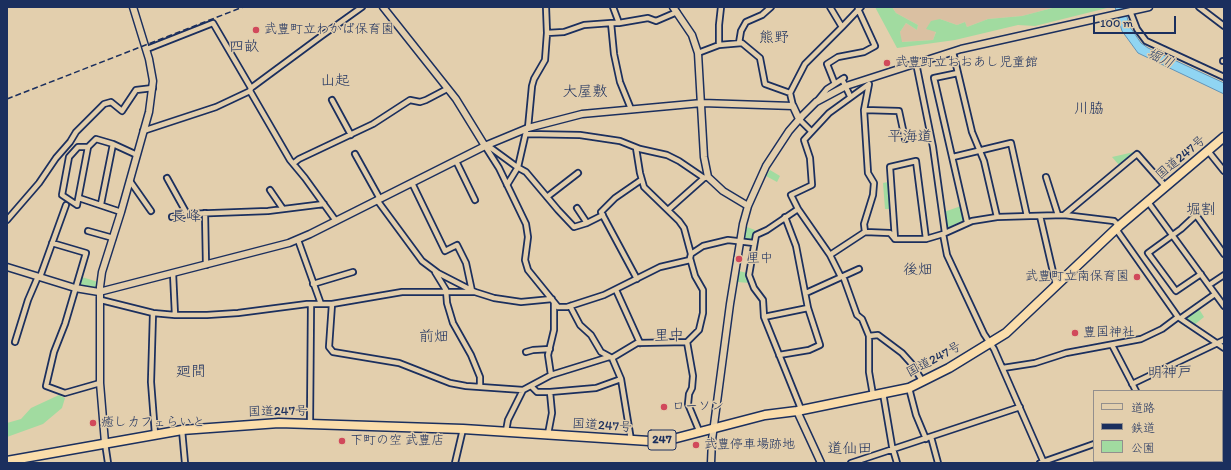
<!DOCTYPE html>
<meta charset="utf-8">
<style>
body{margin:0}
#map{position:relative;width:1231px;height:470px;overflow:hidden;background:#e3cfad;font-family:Itim,"Klee One",sans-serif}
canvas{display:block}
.frame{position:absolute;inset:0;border:8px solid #1b2f5e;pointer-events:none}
.legend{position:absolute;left:1093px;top:390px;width:130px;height:72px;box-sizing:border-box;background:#e3cfad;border:1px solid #938f8d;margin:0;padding:5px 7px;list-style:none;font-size:12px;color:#1b2f5e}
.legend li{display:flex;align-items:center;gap:8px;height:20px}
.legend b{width:20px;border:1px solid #938f8d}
.scale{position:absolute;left:1093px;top:16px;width:83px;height:18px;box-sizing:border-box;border:2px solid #1b2f5e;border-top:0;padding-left:5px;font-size:12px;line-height:14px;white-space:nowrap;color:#1b2f5e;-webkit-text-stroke:3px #e3cfad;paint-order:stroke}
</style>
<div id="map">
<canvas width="1231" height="470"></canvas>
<div class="frame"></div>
<ul class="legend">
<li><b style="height:5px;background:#e3cfad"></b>道路</li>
<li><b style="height:5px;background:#1b2f5e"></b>鉄道</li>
<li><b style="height:11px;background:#a1dba0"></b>公園</li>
</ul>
<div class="scale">100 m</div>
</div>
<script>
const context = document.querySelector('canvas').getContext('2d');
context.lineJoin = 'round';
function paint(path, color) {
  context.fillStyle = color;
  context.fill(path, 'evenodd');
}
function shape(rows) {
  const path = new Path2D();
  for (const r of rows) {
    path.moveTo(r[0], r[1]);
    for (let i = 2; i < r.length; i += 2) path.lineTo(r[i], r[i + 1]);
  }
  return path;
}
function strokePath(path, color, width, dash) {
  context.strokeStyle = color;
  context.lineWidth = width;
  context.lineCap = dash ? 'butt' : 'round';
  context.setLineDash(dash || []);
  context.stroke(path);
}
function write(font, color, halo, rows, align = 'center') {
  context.font = font + ' Itim,"Klee One",sans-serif';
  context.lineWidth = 3;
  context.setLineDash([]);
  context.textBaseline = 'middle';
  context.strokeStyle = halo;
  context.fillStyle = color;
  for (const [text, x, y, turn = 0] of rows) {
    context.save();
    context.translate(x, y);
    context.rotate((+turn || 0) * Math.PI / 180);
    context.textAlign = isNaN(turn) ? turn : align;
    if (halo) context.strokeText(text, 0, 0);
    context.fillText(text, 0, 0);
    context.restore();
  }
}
const built = shape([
 [892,7,1056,7,1022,16,988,19,967,27,965,22,957,25,940,19,933,40,901,42,900,32,906,23,917,30,918,25,896,13]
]);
const green = shape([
 [875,7,892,7,896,13,918,25,917,30,906,23,900,32,902,42,933,40,936,32,926,29,931,21,940,19,957,25,965,22,967,27,988,19,1022,16,1056,7,1111,7,1035,26,1018,25,955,40,897,48],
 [1134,152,1119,165,1112,157],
 [770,170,780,176,777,182,766,176],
 [888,182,890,209,885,209,883,183],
 [961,206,964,218,962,221,947,228,944,212],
 [747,227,755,230,753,238,750,240,745,239,744,237],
 [739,271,747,273,750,283,737,282],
 [82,277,98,282,97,287,80,287,79,285],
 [1199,309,1204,317,1194,325,1187,321,1186,318],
 [59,395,65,398,62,408,43,424,7,437,7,423,21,419,31,408]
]);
const water = shape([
 [1115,7,1124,7,1130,27,1141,43,1148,48,1224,83,1224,94,1138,53,1122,31,1115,7],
 [1224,420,1224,463,1131,463,1135,461,1222,461,1222,421,1224,420]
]);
const street = shape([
 [613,7,619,23,611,23,614,54,620,82,631,109],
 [1199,7,1224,26],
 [1130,11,1137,29,1146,41,1224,77],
 [619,23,648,18,656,21,677,12],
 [842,27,861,7],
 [547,33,564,32,584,25,611,23],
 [739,43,741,31,746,22,762,15,771,7],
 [719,45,719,25,721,7],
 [147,49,213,23,251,88],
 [953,52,972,132,984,161,997,217],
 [698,53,719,45,742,43,760,58,765,84,790,93],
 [1223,61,1224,61],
 [916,63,933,147,945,233],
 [958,73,934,78,967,222],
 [842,79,850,96],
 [835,84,827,64,838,57,864,52,875,46,858,9],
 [250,91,290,160,305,178,336,221],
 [332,100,351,135],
 [818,100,827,89,844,78],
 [793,106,790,93,805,64,842,27,830,7],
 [864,110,899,111,905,139],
 [799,119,811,131],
 [528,128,532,86,534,79,545,60,547,33,546,7],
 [143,131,216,107,250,91,251,88,320,37,362,7],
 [527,134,580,135,620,141,640,149,667,155,679,161,704,178,708,177],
 [487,145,517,167,526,172,558,210,574,227,587,223,603,215],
 [485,146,499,168,526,224,528,237,525,260,528,270,558,307,567,307,604,295,660,267,690,260],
 [88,147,77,205,62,195,69,157,78,147,88,147,96,139,113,144,137,155],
 [636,148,640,173,644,187,679,221,684,228,691,254],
 [1208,151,1224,171],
 [355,154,380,199],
 [953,157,1011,143,1027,216],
 [456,161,475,200],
 [294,163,299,159,373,124,410,100,420,102,426,100,447,89],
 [1046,177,1058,215],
 [167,178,187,214],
 [130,181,151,211],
 [412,183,445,251,457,245,466,263,472,291],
 [507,185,518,167,526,132],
 [270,190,283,209],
 [547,197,578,173],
 [79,198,121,212],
 [377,200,422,261,438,273,475,292,494,298,521,302,552,299],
 [1148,202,1224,306],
 [101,204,113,144],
 [577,208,587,223],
 [798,209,767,230,756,235,749,275,754,288,763,300,764,317,801,409],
 [668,210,704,178],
 [205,213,206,265],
 [1064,215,1137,154,1166,187],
 [1040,216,1056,285],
 [172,217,187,214,268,211,324,204],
 [7,220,39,183,56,158,70,142,76,132,104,104,111,102,122,111,136,90,153,88],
 [1116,229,1178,317,1224,348],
 [88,231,113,238],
 [943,234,947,255,984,334,994,349,1044,463],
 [895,239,890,167,916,161,926,239],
 [298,240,321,304],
 [52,243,86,253,65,324,54,352,46,386,65,393,100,383],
 [830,255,865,232,890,233,895,239,926,239,943,234,972,221,997,217,1064,215,1114,221,1119,226],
 [435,272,446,290,447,303,453,323,471,355,480,377,480,387],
 [173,273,175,315],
 [1201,274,1176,291,1148,253,1181,229,1196,215,1224,254],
 [843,276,857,315,862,319,869,336,869,372,873,395],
 [841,277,830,255,798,209,791,195,812,185,810,158,804,140,829,113,869,84,864,110,868,173,874,183,873,195,864,224,865,232],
 [637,279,601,212,615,198,641,180],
 [313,284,353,272],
 [1209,285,1224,275],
 [616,290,640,343],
 [806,293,859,269],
 [101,300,153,313,175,315,207,315,238,313,307,304,332,304,402,292,475,292],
 [332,304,329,347,333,352,399,363,450,383,466,386,523,390,551,375,609,357],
 [570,306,580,325,591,335,601,352,612,358,637,343,687,342,699,330,703,313,703,290,695,276,690,258,691,254,703,246,728,240,754,243],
 [153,313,151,382,155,434],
 [764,317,808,308],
 [1181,318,1215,294],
 [869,336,878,335,902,353,911,363,923,382],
 [15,342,28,300,37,279,40,277,66,205],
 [687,342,693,376,692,388,689,394,688,404,700,433],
 [1112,345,1136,391],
 [526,352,533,350,550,349],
 [779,355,809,350,820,345,808,308,796,246,785,217],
 [612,358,621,379,631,440],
 [1003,368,1035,363,1066,353,1141,339,1162,329,1178,317],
 [551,375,548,355,554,330,554,303],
 [1132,384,1224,340],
 [531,386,537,392,550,392,596,388,621,379],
 [909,388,916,415,926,439],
 [883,393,892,446,897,463],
 [310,424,311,304],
 [182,430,185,463],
 [506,431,508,420,523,390],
 [548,434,552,413,550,392],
 [931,437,938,463],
 [105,443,108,463],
 [455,463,463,429],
 [851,463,1020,407],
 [1040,463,1094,444]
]);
const secondary = shape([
 [383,7,456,99,485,146],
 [673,7,692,35,698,53,704,157,708,177,723,191,748,206],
 [7,267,75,288,99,292,289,243,310,234,487,145,528,128,582,114,702,103,793,106,799,119],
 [797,411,821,463],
 [1222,411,1224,410],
 [105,443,100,383,100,287,102,272,121,212,149,112,153,81,149,59,133,7],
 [711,463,712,440,730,304,743,224,748,206,766,166,789,131,802,116,816,102,846,86,961,49,1149,7],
 [1111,463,1116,461]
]);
const highway = shape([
 [7,461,182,430,279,423,463,429,649,441,669,440,765,415,797,411,909,388,949,368,1006,333,1119,226,1224,137]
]);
const rail = shape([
 [7,99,243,7]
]);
const markers = [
 [256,30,4,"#d1495b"],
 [887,63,4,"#d1495b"],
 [739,259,4,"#d1495b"],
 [1137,277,4,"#d1495b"],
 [1075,333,4,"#d1495b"],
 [664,407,4,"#d1495b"],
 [93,423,4,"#d1495b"],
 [342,441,4,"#d1495b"],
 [696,445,4,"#d1495b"]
];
const shields = [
 [662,440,28]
];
const shieldNames = [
 ["247",662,440]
];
const poiNames = [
 ["武豊町立わかば保育園",264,30],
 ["武豊町立おおあし児童館",895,63],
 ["里中",747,259],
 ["武豊町立南保育園",1129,277,"right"],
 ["豊国神社",1083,333],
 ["ローソン",672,407],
 ["癒しカフェらいと",101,423],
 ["下町の空 武豊店",350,441],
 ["武豊停車場跡地",704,445]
];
const streetNames = [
 ["国道247号",1181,158,-40],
 ["国道247号",934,360,-28],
 ["国道247号",278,412,-1],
 ["国道247号",602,426,4]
];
const waterNames = [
 ["堀川",1160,59,26]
];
const quarterNames = [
 ["熊野",774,38],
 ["四畝",244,47],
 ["山起",335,81],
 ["大屋敷",585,92],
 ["川脇",1089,109],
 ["平海道",910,137],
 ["堀割",1201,210],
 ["長峰",186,217],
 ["後畑",918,270],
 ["里中",669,336],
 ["前畑",434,337],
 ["廻間",191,372],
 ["明神戸",1170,373],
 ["道仙田",850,449]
];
paint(built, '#dac0a2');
paint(green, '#a1dba0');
paint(water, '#90d5f2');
strokePath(water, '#6193b7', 1);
strokePath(street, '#1b2f5e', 8);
strokePath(secondary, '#1b2f5e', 9);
strokePath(highway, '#1b2f5e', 11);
strokePath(street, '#e3cfad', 4.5);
strokePath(secondary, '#e3cfad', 6);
strokePath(highway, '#faddab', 8);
strokePath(rail, '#1b2f5e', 1.5, [6, 3]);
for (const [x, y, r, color] of markers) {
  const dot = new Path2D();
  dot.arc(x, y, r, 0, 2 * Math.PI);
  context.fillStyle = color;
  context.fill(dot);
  strokePath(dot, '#e3cfad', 1.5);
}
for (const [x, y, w] of shields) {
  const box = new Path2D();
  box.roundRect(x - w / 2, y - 10, w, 20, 3);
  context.fillStyle = '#e3cfad';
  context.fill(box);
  strokePath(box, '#1b2f5e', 1);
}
write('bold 12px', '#1b2f5e', null, shieldNames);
write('13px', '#1b2f5e', '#e3cfad', poiNames, 'left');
write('13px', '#1b2f5e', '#e3cfad', streetNames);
write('italic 14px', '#27406d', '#e3cfad', waterNames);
write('15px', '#1b2f5e', '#e3cfad', quarterNames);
</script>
